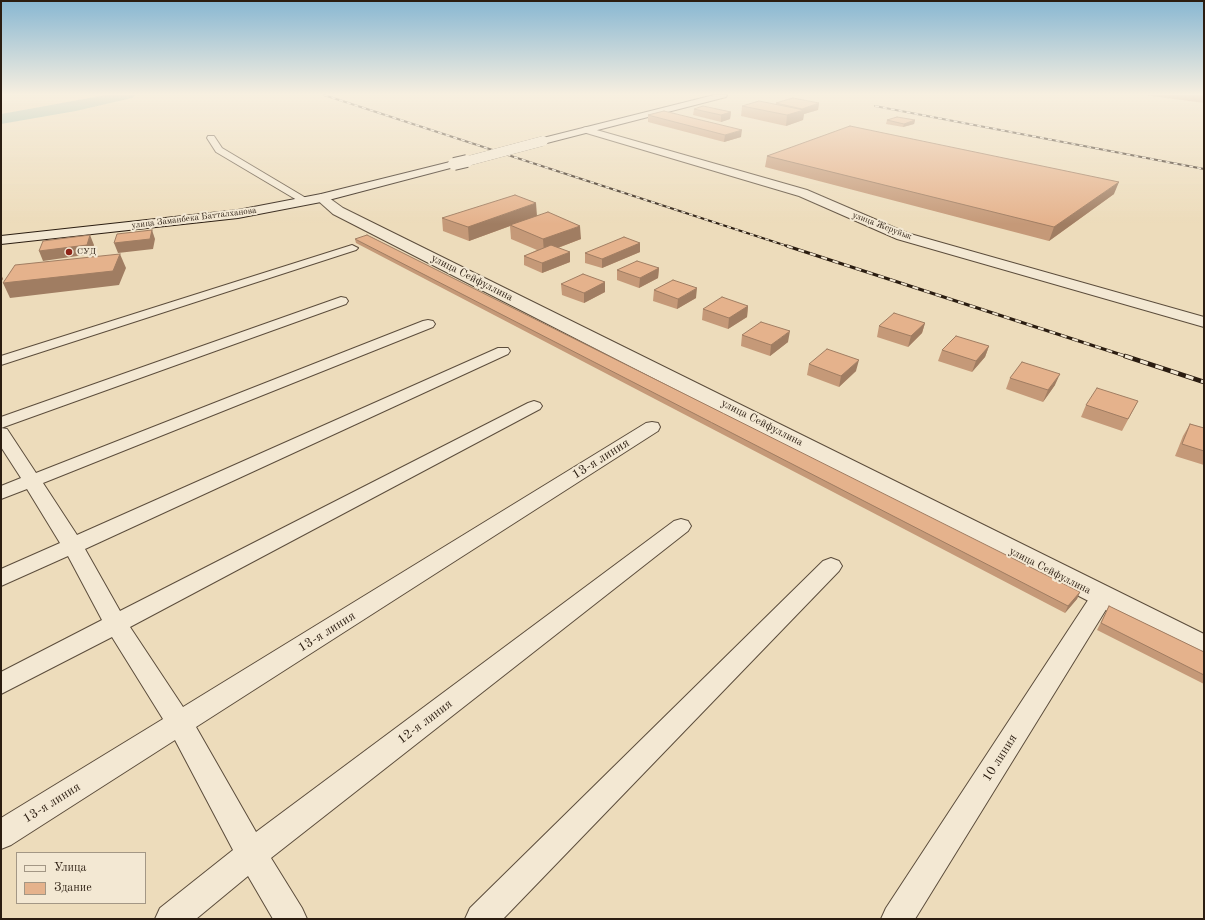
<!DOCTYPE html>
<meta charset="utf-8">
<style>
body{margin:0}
#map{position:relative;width:1205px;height:920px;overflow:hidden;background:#eddcbb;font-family:"Old Standard TT",serif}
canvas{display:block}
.frame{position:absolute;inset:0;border:2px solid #2b1d11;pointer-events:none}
.legend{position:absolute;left:16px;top:852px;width:130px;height:52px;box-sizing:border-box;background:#f3e8d3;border:1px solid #a39785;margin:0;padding:5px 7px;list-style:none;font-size:12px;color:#2b1d11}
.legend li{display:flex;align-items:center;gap:8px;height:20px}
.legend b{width:20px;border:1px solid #a39785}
</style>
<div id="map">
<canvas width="1205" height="920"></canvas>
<div class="frame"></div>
<ul class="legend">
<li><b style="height:5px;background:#f3e8d3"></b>Улица</li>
<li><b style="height:11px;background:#e5b28c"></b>Здание</li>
</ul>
</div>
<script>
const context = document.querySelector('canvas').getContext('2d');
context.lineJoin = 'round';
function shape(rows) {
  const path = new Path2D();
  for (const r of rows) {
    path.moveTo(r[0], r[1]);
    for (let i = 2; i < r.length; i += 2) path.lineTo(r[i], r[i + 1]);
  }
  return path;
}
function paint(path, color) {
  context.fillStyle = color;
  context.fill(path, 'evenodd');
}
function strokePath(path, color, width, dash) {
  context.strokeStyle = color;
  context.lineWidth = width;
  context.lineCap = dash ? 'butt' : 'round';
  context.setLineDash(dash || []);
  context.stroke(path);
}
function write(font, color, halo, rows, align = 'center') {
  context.font = font + ' "Old Standard TT",serif';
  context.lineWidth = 4;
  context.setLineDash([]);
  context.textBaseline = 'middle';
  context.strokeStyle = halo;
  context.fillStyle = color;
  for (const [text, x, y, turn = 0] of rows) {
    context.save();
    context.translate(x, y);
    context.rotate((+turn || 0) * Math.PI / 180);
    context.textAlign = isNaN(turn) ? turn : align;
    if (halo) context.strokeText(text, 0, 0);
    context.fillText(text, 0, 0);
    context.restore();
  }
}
const river = shape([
 [106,95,135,95,132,98,76,111,1,124,1,114,106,95]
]);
const minor = shape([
 [208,136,214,136,222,148,311,201,310,203,302,203,216,152,207,138,208,136],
 [352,245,358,248,356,250,1,365,1,356,352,245],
 [341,297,346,298,348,301,346,304,1,428,7,429,36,473,423,321,428,320,433,321,435,324,433,327,43,483,77,535,498,348,508,348,510,351,508,354,85,549,120,611,528,403,534,401,540,403,542,406,540,409,130,627,183,707,646,423,652,422,658,423,660,427,658,431,196,727,256,832,674,521,681,519,688,521,691,526,688,531,271,858,302,908,307,919,273,919,248,876,196,919,155,919,160,908,233,850,175,740,11,845,1,849,1,818,163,719,112,637,1,694,1,672,102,620,68,556,1,586,1,569,60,543,27,489,1,499,1,486,21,478,1,447,1,417,341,297],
 [831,558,839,561,842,566,839,571,503,919,465,919,470,908,823,561,831,558],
 [1102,589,1110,591,1113,597,1110,603,915,919,881,919,886,908,1094,591,1102,589]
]);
const tertiary = shape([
 [586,127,807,190,907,233,1204,317,1204,327,897,239,799,196,583,132,581,130,583,128,586,127],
 [321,194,325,195,343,208,1204,634,1204,658,1194,655,333,214,315,198,321,194]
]);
const secondary = shape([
 [714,95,727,95,726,97,543,144,538,141,539,139,714,95],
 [454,161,458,162,460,164,458,166,321,202,238,218,1,244,1,236,238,210,321,194,454,161]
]);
const railFar2 = shape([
 [324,95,790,247],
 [875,106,1204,169]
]);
const railFar1 = shape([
 [787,246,1128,357]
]);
const rail = shape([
 [1125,356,1204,382]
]);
const secondaryBridgeFar1 = shape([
 [464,162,543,141]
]);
const secondaryBridge = shape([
 [454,164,467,161]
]);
const wall = shape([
 [1145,95,1204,95,1204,103],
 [776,103,819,103,818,110,804,114,803,120,786,126,741,116,742,106,776,104],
 [694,109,731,112,730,119,721,122,693,115],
 [648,115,741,137,724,142,648,122],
 [887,120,915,120,914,124,903,127,886,124],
 [767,156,1114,194,1049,241,765,167],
 [536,216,581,239,558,248,570,262,542,273,524,265,524,256,537,250,511,239,510,226,469,241,443,231,442,218],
 [355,239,1080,592,1077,599,1065,613,356,243],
 [640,243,640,252,602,268,585,263,585,253],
 [659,268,658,278,639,288,617,280,617,270],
 [605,282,605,292,584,303,562,295,561,284],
 [654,290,696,298,677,309,653,301],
 [748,306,747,317,728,329,702,320,703,309],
 [925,323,922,333,908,347,877,337,879,326],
 [742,335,788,342,770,356,741,346],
 [989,346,985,357,972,372,938,361,942,350],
 [809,364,856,371,839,387,807,375],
 [1010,378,1055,385,1043,402,1006,389],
 [1138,401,1122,431,1081,417,1086,405],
 [1190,424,1204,428,1204,465,1175,456,1183,436],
 [1109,606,1204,652,1204,684,1097,630]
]);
const shadedWall = shape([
 [819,103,818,110,804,114,803,120,786,126,787,115,802,111,802,109],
 [731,112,730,119,721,122,721,115],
 [915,120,914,124,903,127,904,124],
 [742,130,741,137,724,142,725,135],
 [1119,182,1114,194,1049,241,1054,227],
 [536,203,537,216,510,225,510,226,469,241,468,227],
 [580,226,581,239,544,253,543,239],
 [152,230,155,239,153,249,118,253,114,243],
 [90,235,94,245,91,254,43,261,39,251],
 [640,243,640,252,602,268,602,259],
 [570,252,570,262,542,273,542,263],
 [120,254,126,268,119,285,10,298,3,283],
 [659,268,658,278,639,288,640,278],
 [1,274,3,279,1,282],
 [605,282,605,292,584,303,584,293],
 [697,288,696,298,677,309,678,299],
 [748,306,747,317,728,329,729,318],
 [925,323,922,333,908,347,911,336],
 [790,331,788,342,770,356,771,345],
 [989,346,985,357,972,372,976,361],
 [859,360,856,371,839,387,841,376],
 [1060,374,1055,385,1043,402,1048,390],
 [1080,592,1077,599,1065,613,1068,606]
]);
const building = shape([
 [793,98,819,103,802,109,776,103,793,98],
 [759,101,804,110,787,115,742,106,759,101],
 [703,106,731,112,721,115,694,109,703,106],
 [664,111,742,130,725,135,648,115,664,111],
 [897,117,915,120,904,124,887,120,897,117],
 [850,126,1119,182,1054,227,767,156,850,126],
 [515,195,536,203,468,227,442,218,515,195],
 [548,212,580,226,543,239,510,225,548,212],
 [152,230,150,239,114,243,117,234,152,230],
 [90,235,87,245,39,251,43,241,90,235],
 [367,235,1080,592,1068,606,355,239,367,235],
 [624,237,640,243,602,259,585,253,624,237],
 [551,245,570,252,542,263,524,256,551,245],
 [120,254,113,271,3,283,15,265,120,254],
 [637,261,659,268,640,278,617,270,637,261],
 [583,274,605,282,584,293,561,284,583,274],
 [673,280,697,288,678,299,654,290,673,280],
 [722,297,748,306,729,318,703,309,722,297],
 [894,313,925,323,911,336,879,326,894,313],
 [761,322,790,331,771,345,742,335,761,322],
 [956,336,989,346,976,361,942,350,956,336],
 [827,349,859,360,841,376,809,364,827,349],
 [1022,362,1060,374,1048,390,1010,378,1022,362],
 [1097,388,1138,401,1128,419,1086,405,1097,388],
 [1190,424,1204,428,1204,451,1182,444,1190,424],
 [1109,606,1204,652,1204,675,1101,623,1109,606]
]);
const markers = [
 [69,252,4,"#8f2418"]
];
const farStreetnames = [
 ["улица Заманбека Батталханова",194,218,-7],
 ["улица Жеруйык",882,226,21]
];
const farPoinames = [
 ["СУД",77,252]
];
const streetNames = [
 ["улица Сейфуллина",472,278,27],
 ["улица Сейфуллина",762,423,27],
 ["улица Сейфуллина",1050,571,27]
];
const nearStreetnames = [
 ["13-я линия",601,459,-32],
 ["13-я линия",327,632,-32],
 ["12-я линия",425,722,-37],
 ["10 линия",1000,758,-58],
 ["13-я линия",52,803,-32]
];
paint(river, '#99bcb0');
strokePath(minor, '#5c4d3c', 2);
strokePath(tertiary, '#5c4d3c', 2);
strokePath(secondary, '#2b1d11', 2);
paint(minor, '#f3e8d3');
paint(tertiary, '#f3e8d3');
paint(secondary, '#f3e8d3');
strokePath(railFar2, '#2b1d11', 2);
strokePath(railFar1, '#2b1d11', 3);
strokePath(rail, '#2b1d11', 4.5);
strokePath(railFar2, '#f3e8d3', 1.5, [4]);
strokePath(railFar1, '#f3e8d3', 2, [6]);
strokePath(rail, '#f3e8d3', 3, [8]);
strokePath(secondaryBridgeFar1, '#2b1d11', 10, []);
strokePath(secondaryBridge, '#2b1d11', 14, []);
strokePath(secondaryBridgeFar1, '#f3e8d3', 10);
strokePath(secondaryBridge, '#f3e8d3', 12);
paint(wall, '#c59978');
paint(shadedWall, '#a07d62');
paint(building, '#e5b28c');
strokePath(building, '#a07d62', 1);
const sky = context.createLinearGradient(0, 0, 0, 224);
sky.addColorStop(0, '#88b7d2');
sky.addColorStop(0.42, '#f7efe0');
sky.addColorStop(1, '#f7efe000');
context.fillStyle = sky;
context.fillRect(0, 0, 1205, 224);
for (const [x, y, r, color] of markers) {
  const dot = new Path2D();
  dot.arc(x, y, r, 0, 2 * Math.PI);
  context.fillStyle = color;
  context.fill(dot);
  strokePath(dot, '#f3e8d3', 1.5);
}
write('9px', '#2b1d11', '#f3e8d3', farStreetnames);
write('9px', '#2b1d11', '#f3e8d3', farPoinames, 'left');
write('11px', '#2b1d11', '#f3e8d3', streetNames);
write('13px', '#2b1d11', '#f3e8d3', nearStreetnames);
</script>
